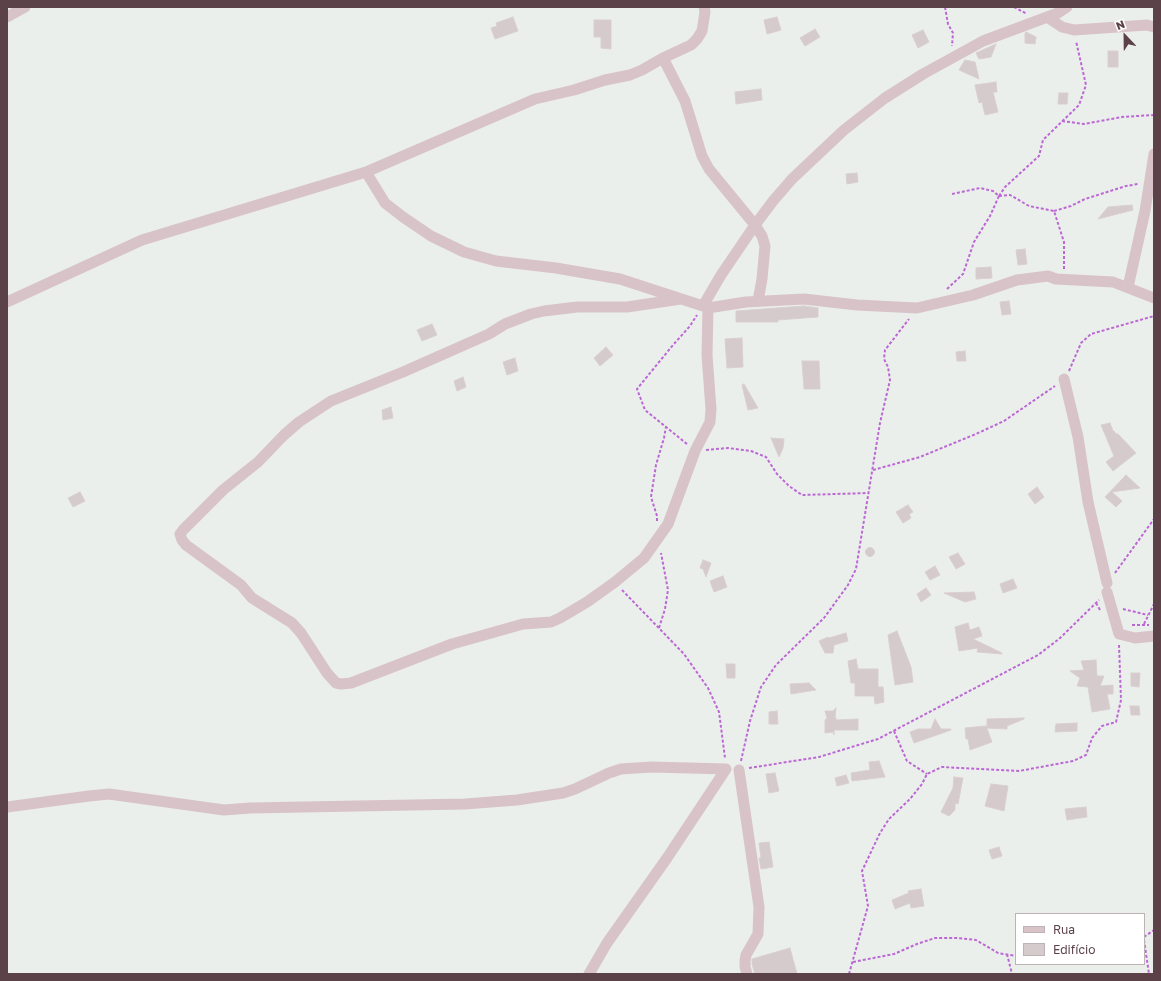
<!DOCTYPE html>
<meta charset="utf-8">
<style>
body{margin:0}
#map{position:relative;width:1161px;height:981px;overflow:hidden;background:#ebefec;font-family:"Golos Text",sans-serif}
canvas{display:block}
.frame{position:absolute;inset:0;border:8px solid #5b4249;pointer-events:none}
.legend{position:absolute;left:1015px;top:913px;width:130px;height:52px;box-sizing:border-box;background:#fff;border:1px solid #bdb3b6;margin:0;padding:5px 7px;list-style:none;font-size:12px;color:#5b4249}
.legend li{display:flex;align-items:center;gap:8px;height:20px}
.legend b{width:20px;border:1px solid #bdb3b6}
.north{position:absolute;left:1105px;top:16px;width:40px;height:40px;-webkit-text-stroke:3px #fff;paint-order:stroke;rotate:338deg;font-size:11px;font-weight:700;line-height:16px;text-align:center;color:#5b4249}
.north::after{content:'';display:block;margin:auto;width:14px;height:18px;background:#5b4249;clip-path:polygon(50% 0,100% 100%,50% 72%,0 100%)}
</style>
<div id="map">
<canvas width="1161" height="981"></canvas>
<div class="frame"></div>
<ul class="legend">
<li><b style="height:5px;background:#d8c3c9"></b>Rua</li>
<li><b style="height:11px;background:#d5cacc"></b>Edifício</li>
</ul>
<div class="north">N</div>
</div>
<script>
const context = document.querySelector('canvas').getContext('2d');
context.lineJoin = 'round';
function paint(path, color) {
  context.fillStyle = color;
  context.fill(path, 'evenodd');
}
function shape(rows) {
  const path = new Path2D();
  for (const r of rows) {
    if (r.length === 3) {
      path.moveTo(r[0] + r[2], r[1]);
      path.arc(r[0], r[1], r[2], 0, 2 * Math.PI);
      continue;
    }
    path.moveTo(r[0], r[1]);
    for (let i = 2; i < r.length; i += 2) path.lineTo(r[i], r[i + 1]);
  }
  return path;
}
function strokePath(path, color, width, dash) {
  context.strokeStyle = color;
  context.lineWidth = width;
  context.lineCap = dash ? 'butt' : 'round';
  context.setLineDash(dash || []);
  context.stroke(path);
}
const building = shape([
 [513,17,518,31,495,39,491,28,497,26,496,23,513,17],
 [777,17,781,30,767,34,764,20,777,17],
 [594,20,611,20,611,49,601,48,601,37,594,37,594,20],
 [815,29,820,37,805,46,800,38,815,29],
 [923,30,929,42,918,48,912,35,923,30],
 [1026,32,1036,37,1035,44,1025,43,1025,33,1026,32],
 [996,44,991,57,979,59,976,53,996,44],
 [1108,51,1118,51,1118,67,1108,67,1108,51],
 [965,60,975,62,979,79,959,70,965,60],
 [996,82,997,92,993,92,998,112,985,115,982,102,979,103,975,85,996,82],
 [761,89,762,100,736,104,735,92,761,89],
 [1059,93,1068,93,1067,104,1058,104,1059,93],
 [857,173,858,182,847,184,846,174,857,173],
 [1132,205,1133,210,1098,219,1108,207,1132,205],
 [1025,249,1027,264,1018,265,1016,250,1025,249],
 [991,267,992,278,976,279,976,268,991,267],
 [1009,301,1011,314,1002,315,1000,302,1009,301],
 [804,306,818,308,818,317,778,320,778,322,736,322,736,311,804,306],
 [432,324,437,335,422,341,417,330,432,324],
 [742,338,743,367,727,368,725,339,742,338],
 [606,347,613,355,600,366,594,358,606,347],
 [965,351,966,361,957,361,956,352,965,351],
 [515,358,518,371,507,375,503,362,515,358],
 [802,361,819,361,820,389,804,389,802,361],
 [463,377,466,387,457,391,454,381,463,377],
 [744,384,758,408,748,410,742,385,744,384],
 [391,407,393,418,383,420,382,410,391,407],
 [1110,423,1113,431,1114,431,1116,434,1118,434,1136,453,1113,471,1106,462,1114,456,1101,425,1110,423],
 [771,438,784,439,783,448,779,457,771,438],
 [1126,475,1140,488,1112,492,1122,501,1116,507,1105,497,1126,475],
 [1037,487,1044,497,1035,504,1028,494,1037,487],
 [80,492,85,501,73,507,68,498,80,492],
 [908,505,913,512,909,514,911,518,903,523,896,512,908,505],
 [870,552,4.5],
 [958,553,965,564,956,569,949,557,958,553],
 [703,560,711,563,706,577,703,569,700,568,703,560],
 [935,566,940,575,930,580,925,572,935,566],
 [723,576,727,587,714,592,710,581,723,576],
 [1013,579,1017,588,1003,593,1000,584,1013,579],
 [926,588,931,595,921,602,917,594,926,588],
 [974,592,976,599,965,602,944,593,974,592],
 [968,623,970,630,979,627,982,636,973,639,1002,653,1002,654,977,652,978,648,959,651,955,627,968,623],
 [897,631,911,667,913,682,895,685,888,635,897,631],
 [846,633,848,641,834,645,833,653,825,653,819,641,828,637,829,638,846,633],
 [856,659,858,669,878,669,878,687,883,687,884,702,875,704,874,696,855,696,855,683,851,683,848,661,856,659],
 [1096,660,1097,676,1104,676,1100,686,1113,685,1113,694,1107,694,1110,709,1092,712,1088,687,1077,686,1080,678,1070,671,1084,670,1081,661,1096,660],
 [726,664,735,664,735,678,727,678,726,664],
 [1131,673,1140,673,1139,687,1131,686,1131,673],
 [809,683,816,690,791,694,790,684,809,683],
 [1130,706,1139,706,1140,715,1131,715,1130,706],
 [836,708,835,718,836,718,836,720,858,719,858,730,834,730,834,735,833,732,825,733,825,720,827,718,825,711,833,711,836,708],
 [777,711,778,724,769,724,769,712,777,711],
 [1024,718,1024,719,1007,726,1007,729,987,728,987,719,1024,718],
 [935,719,941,729,951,729,951,730,914,743,910,732,918,729,931,729,935,719],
 [1077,723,1077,731,1055,732,1056,724,1077,723],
 [986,726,992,742,970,750,968,739,966,739,965,728,986,726],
 [879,761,885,777,852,781,851,773,870,770,869,762,879,761],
 [775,773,779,791,769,793,766,774,775,773],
 [846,775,849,783,837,786,835,778,846,775],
 [954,777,963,778,958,804,955,803,955,810,949,816,941,812,953,788,954,777],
 [991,784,1008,786,1004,811,985,806,991,784],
 [1086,807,1087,817,1067,820,1065,809,1086,807],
 [769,842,773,867,761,869,759,858,761,858,759,843,769,842],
 [999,847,1002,856,992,859,989,850,999,847],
 [921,889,924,906,911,908,910,903,895,909,892,900,909,893,908,891,921,889],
 [790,948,797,974,755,974,752,964,752,959,790,948]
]);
const path = shape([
 [945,7,948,24,953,33,952,46],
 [1014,7,1027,14],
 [1062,121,1084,124,1122,117,1154,115],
 [999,196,1005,187,1039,156,1043,140,1079,105,1086,85,1076,41],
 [999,196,1010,195,1029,206,1054,211,1064,242,1064,270],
 [1054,211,1071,206,1085,199,1126,186,1138,184],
 [947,289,963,274,974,242,990,216,999,196,993,191,980,188,952,194],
 [1069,371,1081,343,1091,334,1154,316],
 [687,444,645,410,637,389,673,345,690,326,697,315],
 [706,450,728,448,751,451,766,457,777,474,789,486,802,495,869,493],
 [873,470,920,457,976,434,1004,421,1055,386],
 [657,521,657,516,651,497,656,465,664,438,666,427],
 [1115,573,1154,519],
 [622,590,684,654,708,688,719,712,725,758],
 [1096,603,1100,610],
 [1123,609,1148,615],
 [1144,624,1154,604],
 [1132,625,1149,625],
 [659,628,665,609,668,590,661,553],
 [894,731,907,761,927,774],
 [741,761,750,721,761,687,776,665,824,618,848,585,856,569,880,423,890,380,888,367,884,359,885,350,909,319],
 [749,768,819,757,878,739,1038,655,1059,639,1099,600],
 [1144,937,1154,930],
 [1144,940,1149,974],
 [1007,954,1012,974],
 [853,962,894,954,917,944,935,938,957,938,976,940,998,953,1016,956],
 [849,974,868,906,862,871,880,833,889,819,910,799,922,784,927,774,942,767,1019,771,1073,761,1086,755,1092,738,1102,726,1116,722,1121,700,1119,645]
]);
const minor = shape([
 [7,17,25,7],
 [1047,17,1062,27,1074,30,1147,25,1154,27],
 [663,58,685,101,702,156,709,169,755,225,773,201,792,179,844,130,885,98,923,74,983,41,1058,13,1067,7],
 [366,172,385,203,403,217,431,236,464,252,496,261,556,268,620,279,703,306],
 [1128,287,1145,211,1154,154],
 [681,299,627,307,577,307,544,311,531,314,505,324,489,334,403,372,331,401,299,422,284,435,258,462,223,490,183,530,180,534,182,540,186,545,241,585,252,598,292,623,301,633,327,673,336,683,341,684,351,683,452,644,477,637,523,624,551,622,560,618,587,602,615,582,644,558,668,524,695,451,710,422,711,409,707,355,708,308,703,306,721,275,755,225,762,236,765,246,762,279,758,301],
 [7,302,142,240,366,172,535,99,574,90,605,80,630,75,642,70,663,58,691,45,697,39,702,31,705,12,704,7],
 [708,308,746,302,804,299,857,305,917,308,973,295,1017,280,1048,276,1056,279,1113,282,1154,298],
 [1064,379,1078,437,1088,502,1107,583],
 [1107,592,1119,634,1135,638,1154,636],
 [739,770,759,907,758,934,746,955,745,961,745,967,747,974],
 [7,807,89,796,109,794,224,810,250,808,465,804,517,800,563,793,575,789,609,773,621,769,651,767,726,769],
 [589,974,607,943,667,858,726,769]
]);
paint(building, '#d5cacc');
strokePath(building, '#d9cfcf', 1);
strokePath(path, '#bc68d4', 2, [3, 2]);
strokePath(minor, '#d8c3c9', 11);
</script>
